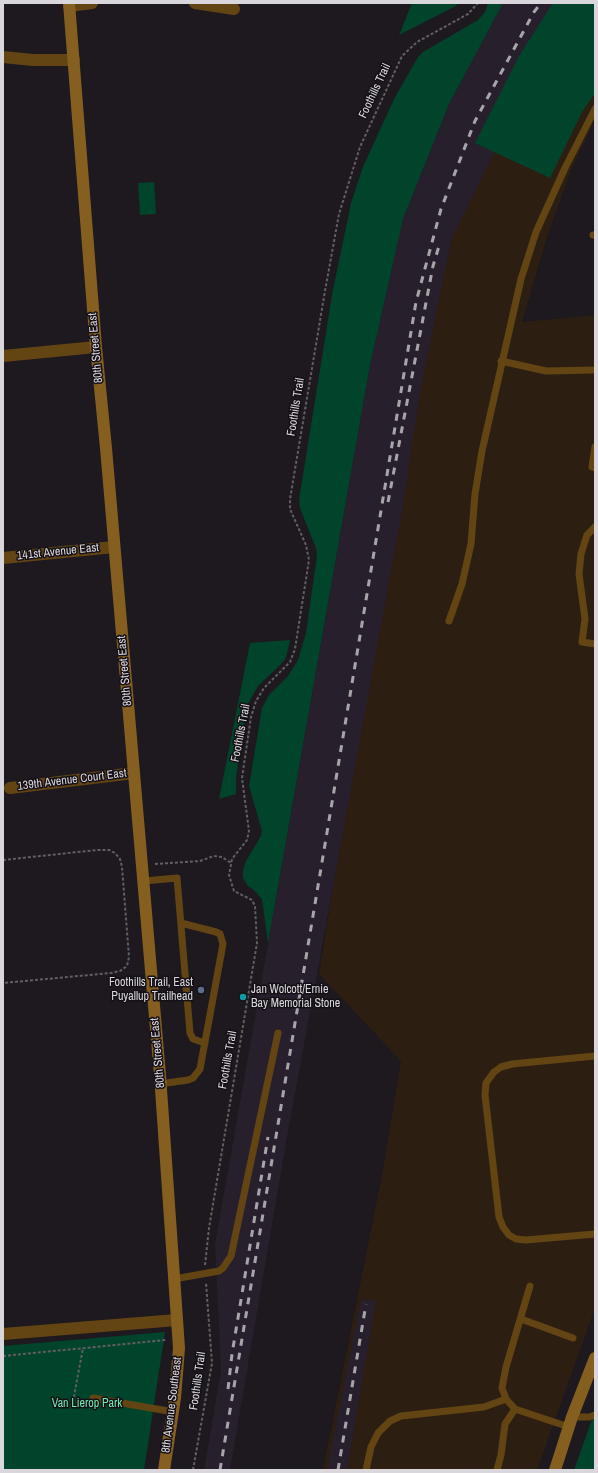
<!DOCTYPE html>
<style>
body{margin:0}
#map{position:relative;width:598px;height:1473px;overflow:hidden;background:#1d191f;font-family:"Archivo Narrow",sans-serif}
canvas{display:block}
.frame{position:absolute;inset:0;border:4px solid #dad7dc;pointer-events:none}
</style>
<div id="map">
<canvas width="598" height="1473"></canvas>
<div class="frame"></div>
</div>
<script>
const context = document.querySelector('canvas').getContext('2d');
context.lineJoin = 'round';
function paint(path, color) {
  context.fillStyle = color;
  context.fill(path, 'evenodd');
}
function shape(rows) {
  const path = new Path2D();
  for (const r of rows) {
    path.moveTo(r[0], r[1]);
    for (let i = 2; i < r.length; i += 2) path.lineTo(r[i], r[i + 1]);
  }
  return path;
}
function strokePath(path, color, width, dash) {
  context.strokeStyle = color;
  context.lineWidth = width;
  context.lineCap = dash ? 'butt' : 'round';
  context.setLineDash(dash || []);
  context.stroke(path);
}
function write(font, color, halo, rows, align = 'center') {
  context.font = font + ' "Archivo Narrow",sans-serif';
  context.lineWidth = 3;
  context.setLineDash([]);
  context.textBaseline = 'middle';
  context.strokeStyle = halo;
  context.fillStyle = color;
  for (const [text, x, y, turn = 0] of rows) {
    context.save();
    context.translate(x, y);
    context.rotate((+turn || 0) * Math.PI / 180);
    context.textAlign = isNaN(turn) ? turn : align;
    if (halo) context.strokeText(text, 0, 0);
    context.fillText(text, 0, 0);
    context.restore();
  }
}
const industrial = shape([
 [595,3,595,120,572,168,548,234,522,322,595,315,595,1308,537,1470,323,1470,384,1165,401,1061,319,974,411,412,445,241,475,143]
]);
const built = shape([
 [503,3,576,3,517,107,451,241,420,393,402,511,286,1143,230,1470,204,1470,221,1370,215,1244,370,365,403,219,449,104],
 [361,1299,376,1301,347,1470,327,1470]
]);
const green = shape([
 [412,3,458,3,456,6,399,35],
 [488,3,503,3,449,104,403,219,370,365,268,943,262,899,254,890,248,886,243,878,243,870,246,861,261,836,262,831,249,786,262,708,269,695,288,676,298,660,306,633,317,556,316,548,300,508,299,500,332,295,351,203,363,167,379,132,394,99,418,57,423,52,478,20,485,12],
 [553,3,595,3,595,93,582,112,550,178,475,143,519,56],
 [154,182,156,214,140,215,138,183],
 [290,640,286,658,281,664,258,686,246,707,236,777,236,794,219,799,250,643],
 [165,1332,144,1470,3,1470,3,1346],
 [595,1411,595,1470,574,1470]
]);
const path = shape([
 [3,860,97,850,109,850,115,853,120,859,122,867,129,957,127,966,120,971,111,973,3,983],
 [155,864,200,861,214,856,222,857,231,863],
 [205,1265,209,1228,257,943,255,906,252,900,234,891,229,875,232,859,247,840,249,831,242,778,251,717,256,701,264,688,290,662,295,649,309,560,306,545,290,509,290,499,325,291,339,214,360,147,402,56,417,42,468,14,478,3],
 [3,1356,166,1340],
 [72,1407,83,1348],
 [193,1470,212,1363,206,1283]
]);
const lane = shape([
 [593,235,595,235],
 [501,361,546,371,595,370],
 [595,447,592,467,595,468],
 [595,527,587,535,581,554,579,574,585,619,582,642,595,644],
 [449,621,462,584,471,544,475,494,482,451,521,279,536,232,565,168,595,109],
 [144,881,177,878,190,1033,193,1039,205,1043],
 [595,1056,512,1064,501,1067,494,1072,486,1083,485,1095,499,1217,503,1227,509,1235,516,1239,526,1240,595,1234],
 [160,1084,188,1080,193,1078,200,1069,223,944,220,934,216,932,181,923],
 [174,1279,219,1271,223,1268,231,1256,278,1033],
 [530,1286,506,1367,502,1388,506,1399,515,1409,569,1427],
 [521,1319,573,1338],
 [93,1398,174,1412],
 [572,1417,589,1417,595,1415],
 [366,1470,371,1447,378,1433,390,1421,401,1416,484,1407,506,1399],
 [497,1470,501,1455,505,1424,515,1409]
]);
const street = shape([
 [195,3,234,9],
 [69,6,92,3],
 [3,57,33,60,74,60],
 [3,356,96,347],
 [3,558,114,547],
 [10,788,134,773],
 [3,1334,177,1320]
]);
const secondary = shape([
 [69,3,96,347,106,448,160,1075,179,1348,175,1398,164,1470],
 [555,1470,572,1417,595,1358]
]);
const rail = shape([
 [388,502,433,266,439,246],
 [228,1389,232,1354,268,1137],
 [220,1470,416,302,441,209,475,121,534,12,541,3],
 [338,1470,366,1304]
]);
const markers = [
 [201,990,4,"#5c6f8a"],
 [243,997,4,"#0f9aa8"]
];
const streetNames = [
 ["Foothills Trail",375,91,-65],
 ["80th Street East",96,348,-95],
 ["Foothills Trail",296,407,-81],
 ["141st Avenue East",58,552,-6],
 ["80th Street East",125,671,-95],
 ["Foothills Trail",241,733,-79],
 ["139th Avenue Court East",72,780,-7],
 ["80th Street East",158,1053,-95],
 ["Foothills Trail",228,1060,-80],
 ["Foothills Trail",198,1381,-82],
 ["8th Avenue Southeast",172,1405,-83]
];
const poiNames = [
 ["Foothills Trail, East",193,983],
 ["Puyallup Trailhead",193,997],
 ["Jan Wolcott/Ernie",251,990,"left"],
 ["Bay Memorial Stone",251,1004,"left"]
];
const parkNames = [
 ["Van Lierop Park",87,1404]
];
paint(industrial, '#2c1f12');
paint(built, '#271f2b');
paint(green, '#00452b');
strokePath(path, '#625e64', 2, [3, 2]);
strokePath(lane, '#634513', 7);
strokePath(street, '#634513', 12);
strokePath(secondary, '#855f20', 12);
strokePath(rail, '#a8a5aa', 3, [7, 7]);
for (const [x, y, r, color] of markers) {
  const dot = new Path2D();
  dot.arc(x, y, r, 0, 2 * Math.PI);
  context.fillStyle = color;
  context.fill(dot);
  strokePath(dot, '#141016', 1.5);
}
write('12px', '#dad7dc', '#141016', streetNames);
write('12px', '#dad7dc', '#141016', poiNames, 'right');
write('12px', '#72ecb1', '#141016', parkNames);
</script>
